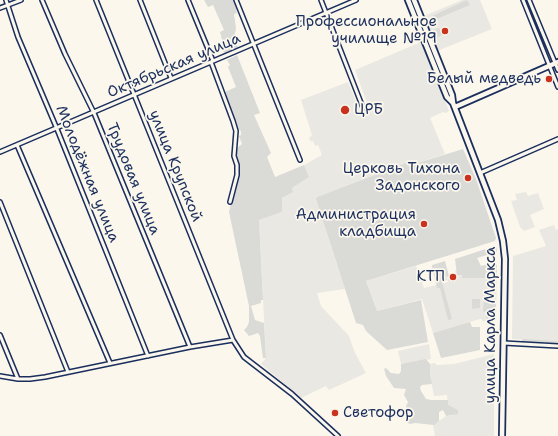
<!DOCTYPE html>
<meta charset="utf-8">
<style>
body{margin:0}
canvas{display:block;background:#fbf7ec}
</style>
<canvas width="558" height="436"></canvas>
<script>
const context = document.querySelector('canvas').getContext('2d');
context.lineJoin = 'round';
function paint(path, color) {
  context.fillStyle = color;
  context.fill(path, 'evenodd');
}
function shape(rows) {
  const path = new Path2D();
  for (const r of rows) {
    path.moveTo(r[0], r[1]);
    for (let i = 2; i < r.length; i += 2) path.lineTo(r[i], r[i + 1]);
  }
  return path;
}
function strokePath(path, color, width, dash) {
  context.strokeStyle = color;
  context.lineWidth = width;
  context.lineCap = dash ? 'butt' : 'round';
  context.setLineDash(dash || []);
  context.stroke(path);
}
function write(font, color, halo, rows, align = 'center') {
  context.font = font + ' "Shantell Sans",sans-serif';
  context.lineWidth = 3.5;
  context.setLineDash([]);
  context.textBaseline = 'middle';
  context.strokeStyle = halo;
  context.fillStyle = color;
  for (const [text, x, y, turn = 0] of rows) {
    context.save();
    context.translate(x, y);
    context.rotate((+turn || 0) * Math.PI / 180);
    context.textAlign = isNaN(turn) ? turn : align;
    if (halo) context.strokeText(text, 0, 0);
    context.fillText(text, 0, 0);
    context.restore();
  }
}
const built = shape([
 [462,0,480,0,492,29,437,51,424,16],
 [421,42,449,111,446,113,443,112,430,118,445,154,408,166,406,163,317,197,316,199,345,289,317,293,321,306,349,336,355,353,366,373,329,390,326,386,301,398,261,364,266,358,259,220,282,212,282,198,293,192,292,188,309,177,304,165,322,155,318,145,315,146,313,141,310,141,309,138,312,135,301,100,348,82,360,111,369,108,355,70],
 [526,192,528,196,538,193,544,209,530,215,535,227,524,231,520,227,511,201,517,200,515,194],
 [554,225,556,230,558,229,558,341,512,339,513,256,546,246,539,230],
 [416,266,424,288,448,282,447,277,456,275,455,270,497,270,496,321,482,321,482,319,480,319,433,333,422,299,377,311,366,281],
 [429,344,431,359,401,364,398,351],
 [494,354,494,436,435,436,433,425,446,416,454,415,448,405,447,395,434,396,430,375,430,364,434,363,437,365,454,364]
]);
const green = shape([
 [204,0,235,0,239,9,236,10,237,13,234,14,236,28,234,39,238,47,224,53,220,45,223,44,220,32,224,30,213,5,208,7],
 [410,0,413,0,448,88,446,89],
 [467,0,470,5,434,20,432,16],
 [524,0,527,0,549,53,546,54],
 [439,28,442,35,434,39,431,31],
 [237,55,260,113,254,115,271,153,267,157,275,177,304,165,309,177,292,188,293,192,282,198,282,212,259,220,263,300,261,300,261,303,251,306,255,320,264,323,266,358,263,358,260,336,258,333,249,336,244,330,247,327,249,322,249,306,229,212,238,175,239,164,235,154,237,148,242,144,239,136,241,135,241,131,236,128,235,120,225,92,236,87,228,67,230,65,227,60],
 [463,149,476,179,496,238,495,241,366,281,377,311,421,300,428,342,387,350,366,331,363,325,356,323,316,199,317,197,406,163,408,166],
 [495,246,497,247,497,252,477,258,481,266,491,263,497,264,497,278,462,278,462,275,457,275,455,259],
 [445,261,449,276,446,277,447,280,442,282,452,319,448,320,440,288,437,288,432,267,432,265],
 [472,299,480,299,480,308,472,309],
 [484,299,496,300,495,320,486,320,487,313,483,311],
 [470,322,472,327,480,327,480,350,441,358,433,333],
 [522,339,558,341,558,345,522,343],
 [426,359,430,364,430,375,432,384,422,385,420,387,421,391,426,399,431,400,448,400,448,405,458,410,458,414,446,416,443,410,439,412,439,421,434,425,415,423,410,424,408,423,405,414,407,410,406,406,408,402,404,395,406,389,394,388,386,376,384,369,386,368,391,373,399,374,401,371,401,364]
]);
const street = shape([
 [6,0,18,37,57,129,148,356],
 [42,0,65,54,94,113,190,347],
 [96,0,233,340,244,357,292,394,338,436],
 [140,0,171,78],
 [188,0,213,61],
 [236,0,300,160],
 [321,0,363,108],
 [523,0,558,87],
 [529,0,558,70],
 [0,8,21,0],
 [211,62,233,121,236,131,234,156,237,165,237,175,230,202],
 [17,145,110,363],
 [0,152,356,0],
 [480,173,558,139],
 [0,202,68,372],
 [0,335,18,379],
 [504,343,558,346],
 [0,376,18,379,30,379,45,377,190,347,233,340]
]);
const secondary = shape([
 [408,0,447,97,453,103],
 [414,0,452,95,453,103,498,220,503,241,505,259,502,436],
 [455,107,558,62]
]);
const markers = [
 [445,31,4,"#c8321e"],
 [549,79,4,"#c8321e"],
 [345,110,5,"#c8321e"],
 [468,178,4,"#c8321e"],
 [424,224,4,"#c8321e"],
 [453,277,4,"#c8321e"],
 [335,413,4,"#c8321e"]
];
const poiNames = [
 ["Профессиональное",437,22],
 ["училище №19",437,39],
 ["Белый медведь",541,79],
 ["ЦРБ",354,110,"left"],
 ["Церковь Тихона",460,169],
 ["Задонского",460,186],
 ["Администрация",416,215],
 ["кладбища",416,232],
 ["КТП",445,277],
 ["Светофор",343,413,"left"]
];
const streetNames = [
 ["Октябрьская улица",174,66,-23],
 ["улица Крупской",175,166,68],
 ["Молодёжная улица",87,174,68],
 ["Трудовая улица",133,179,68],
 ["улица Карла Маркса",491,325,-90]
];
paint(built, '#eae8e2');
paint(green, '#dadad7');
strokePath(street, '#1b2f5e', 6);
strokePath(secondary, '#1b2f5e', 8);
strokePath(street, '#fbf7ec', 3);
strokePath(secondary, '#fbf7ec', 4.5);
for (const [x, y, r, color] of markers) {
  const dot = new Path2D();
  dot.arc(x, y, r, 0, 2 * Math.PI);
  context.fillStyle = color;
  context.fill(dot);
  strokePath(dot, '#fbf7ec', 1.5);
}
write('15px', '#1b2f5e', '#fbf7ec', poiNames, 'right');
write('15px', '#1b2f5e', '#fbf7ec', streetNames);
</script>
